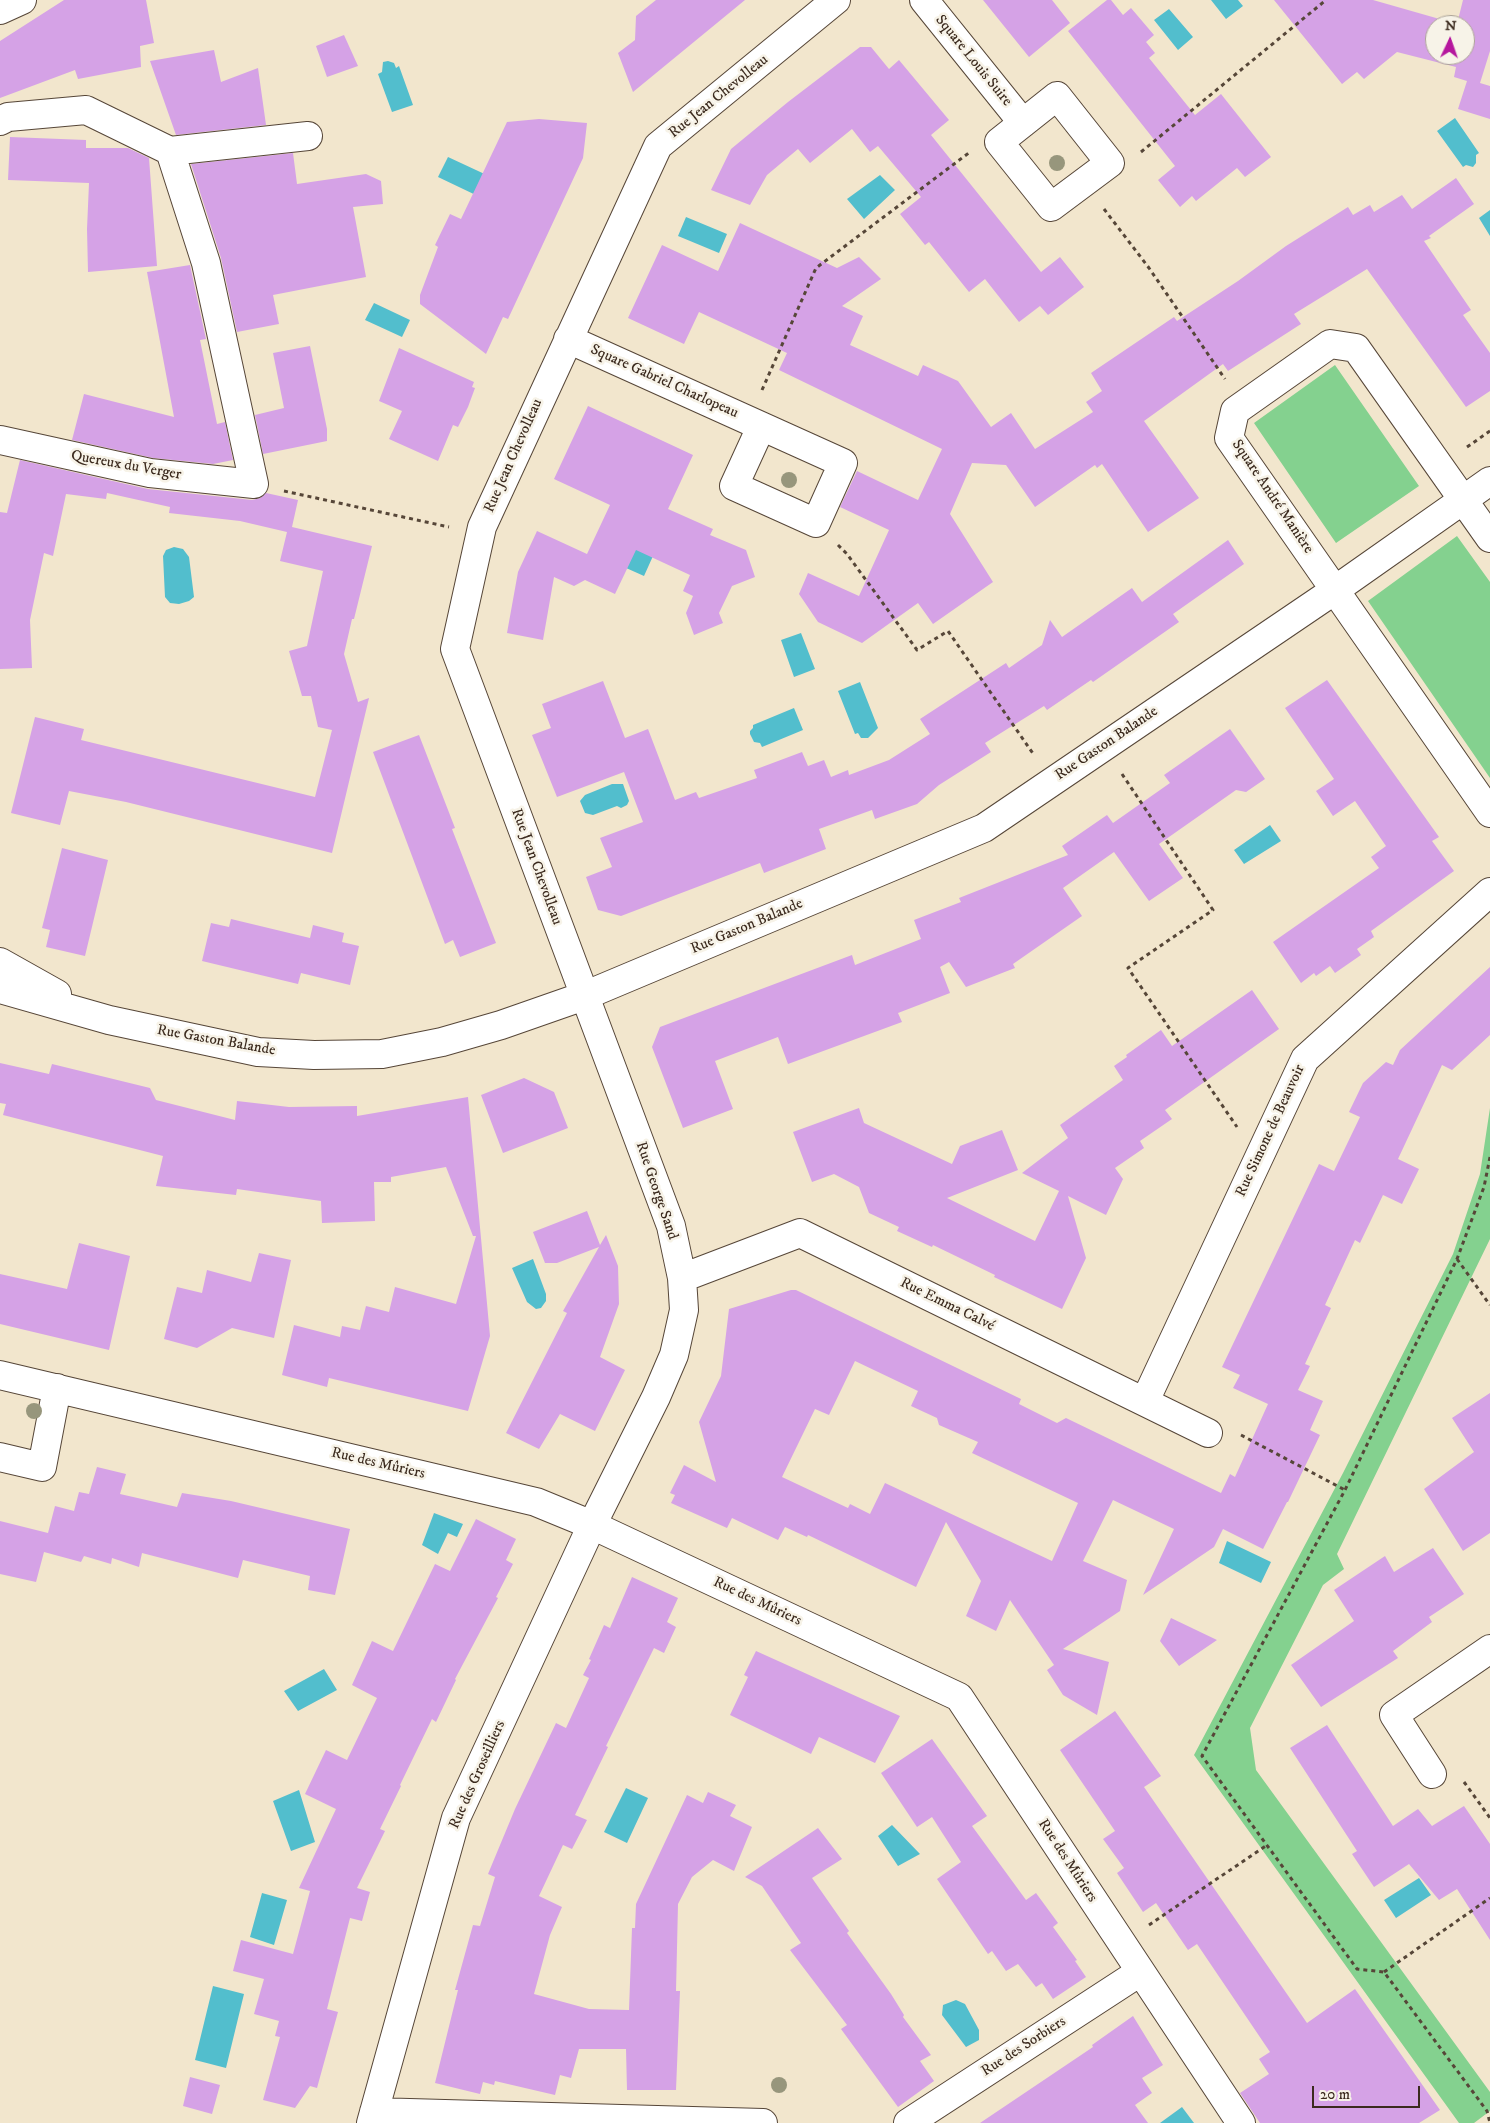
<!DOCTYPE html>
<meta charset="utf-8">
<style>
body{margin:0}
#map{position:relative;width:1490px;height:2123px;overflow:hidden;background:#f2e6cd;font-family:"IM FELL DW Pica",serif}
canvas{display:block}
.north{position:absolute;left:1425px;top:15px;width:50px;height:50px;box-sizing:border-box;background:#f7f3e8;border:1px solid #aca397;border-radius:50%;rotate:3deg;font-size:14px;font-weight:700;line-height:20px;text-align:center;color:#3b2a1e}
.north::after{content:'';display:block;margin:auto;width:18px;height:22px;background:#b5179e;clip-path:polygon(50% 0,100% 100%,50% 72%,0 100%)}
.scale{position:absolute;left:1312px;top:2086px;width:108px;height:22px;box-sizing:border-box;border:2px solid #3b2a1e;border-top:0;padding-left:6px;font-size:15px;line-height:18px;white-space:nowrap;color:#3b2a1e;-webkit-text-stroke:4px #f7f3e8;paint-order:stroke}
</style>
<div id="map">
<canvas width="1490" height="2123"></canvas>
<div class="north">N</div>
<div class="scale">20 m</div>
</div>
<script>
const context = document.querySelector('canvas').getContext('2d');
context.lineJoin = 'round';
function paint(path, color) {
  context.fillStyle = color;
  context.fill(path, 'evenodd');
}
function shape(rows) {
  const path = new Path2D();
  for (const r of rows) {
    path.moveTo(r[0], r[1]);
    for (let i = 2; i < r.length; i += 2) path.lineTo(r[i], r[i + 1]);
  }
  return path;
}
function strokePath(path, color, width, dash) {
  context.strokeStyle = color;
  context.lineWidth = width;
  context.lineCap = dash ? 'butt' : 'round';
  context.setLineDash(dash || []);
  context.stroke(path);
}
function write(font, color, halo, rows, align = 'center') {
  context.font = font + ' "IM FELL DW Pica",serif';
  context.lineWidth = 5;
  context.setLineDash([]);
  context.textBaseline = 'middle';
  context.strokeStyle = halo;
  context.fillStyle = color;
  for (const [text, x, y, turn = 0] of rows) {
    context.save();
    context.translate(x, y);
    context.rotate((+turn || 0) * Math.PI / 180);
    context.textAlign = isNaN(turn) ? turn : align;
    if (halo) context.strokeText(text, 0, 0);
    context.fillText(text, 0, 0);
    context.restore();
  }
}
const green = shape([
 [1335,365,1419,486,1336,543,1254,423],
 [1457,536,1490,582,1490,778,1368,601],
 [1490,1108,1490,1239,1337,1554,1344,1569,1323,1585,1250,1728,1256,1770,1490,2092,1490,2111,1474,2123,1459,2123,1194,1755,1343,1473,1453,1254,1480,1174]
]);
const water = shape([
 [1211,0,1238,0,1243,6,1226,19],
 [1169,9,1193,37,1178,50,1154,20],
 [388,61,394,63,396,68,399,66,413,105,392,112,378,74,382,72,383,62],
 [1455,118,1479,153,1476,155,1476,163,1473,167,1466,165,1463,167,1437,131],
 [448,157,491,177,482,198,438,177],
 [880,175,895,190,864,219,847,199],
 [1490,210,1490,236,1479,218],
 [686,217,727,234,719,253,678,236],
 [374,303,410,320,402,337,365,320],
 [610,536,653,556,644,576,606,559],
 [174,547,183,549,189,557,194,597,189,601,179,604,170,603,165,597,163,556,166,550],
 [801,633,815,669,794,677,781,640],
 [860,682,878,728,868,738,861,738,858,733,855,734,838,691],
 [794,708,803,730,762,747,760,743,754,742,750,734,750,731,753,728,753,725],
 [612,784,623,784,629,801,627,805,621,808,617,806,593,815,585,813,580,801,585,795],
 [1270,825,1281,841,1244,864,1234,850],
 [533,1259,546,1294,546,1301,541,1308,536,1309,527,1302,512,1268],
 [434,1513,463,1524,457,1537,448,1533,438,1554,422,1545],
 [1227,1541,1271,1562,1261,1583,1219,1563],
 [324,1669,337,1690,298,1711,284,1691],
 [626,1788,648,1798,627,1843,604,1832],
 [299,1790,315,1842,291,1851,273,1801],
 [892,1825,920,1854,898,1866,878,1836],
 [1419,1878,1431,1895,1396,1918,1384,1900],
 [262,1893,287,1900,274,1945,250,1937],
 [213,1986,244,1994,226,2068,195,2060],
 [956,2000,965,2004,979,2030,979,2040,966,2047,942,2015,943,2005],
 [1182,2107,1194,2123,1160,2123]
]);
const building = shape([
 [64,0,146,0,154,43,140,46,141,67,78,79,75,70,0,98,0,41],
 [656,0,745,0,633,92,618,53,635,40,636,16],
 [983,0,1052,0,1070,23,1029,57],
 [1107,0,1111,0,1123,15,1131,8,1154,35,1146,42,1155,53,1149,58,1195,115,1221,94,1271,157,1245,177,1237,168,1196,201,1192,196,1180,207,1158,180,1175,166,1068,31],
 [1274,0,1373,0,1457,24,1463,0,1490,0,1490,51,1480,83,1490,86,1490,119,1458,109,1467,81,1454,77,1456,67,1397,52,1364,79,1357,72,1342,84],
 [1435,25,1465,25,1465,55,1435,55],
 [344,35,358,66,327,77,316,46],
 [860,47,871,47,889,69,899,60,949,120,931,135,1041,272,1060,257,1084,287,1048,315,1040,306,1019,322,985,279,969,292,929,242,925,245,900,214,921,197,878,146,870,152,852,129,810,163,798,149,767,175,750,205,711,190,731,149,788,102],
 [214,50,221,82,258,68,266,125,176,135,150,61],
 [539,119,587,123,583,158,508,319,503,317,486,354,420,304,420,295,438,247,435,245,450,214,461,219,507,122],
 [10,137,86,140,86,148,128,148,149,158,157,266,88,272,87,229,89,183,8,180],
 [293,153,297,184,366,174,381,181,383,204,353,207,366,277,273,295,279,324,237,332,221,258,191,164],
 [1456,178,1474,204,1429,236,1431,238,1424,241,1471,310,1463,315,1490,353,1490,391,1466,407,1367,269,1294,314,1301,324,1228,371,1223,364,1144,421,1199,498,1148,532,1102,464,1097,468,1095,465,1035,507,1006,465,972,463,950,514,993,582,933,624,918,603,862,643,818,622,799,594,808,573,859,596,889,530,840,507,857,471,918,500,942,449,779,370,787,353,699,312,684,344,628,318,662,245,718,271,740,223,837,268,859,257,881,279,842,306,863,316,850,345,918,376,923,365,958,381,991,427,1011,413,1035,449,1093,412,1086,402,1102,391,1091,373,1174,317,1177,321,1238,281,1286,246,1348,207,1353,215,1370,205,1374,212,1402,195,1412,209],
 [190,265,206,339,200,340,217,424,225,422,233,460,213,464,153,458,72,440,84,394,174,417,147,272],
 [310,346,327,429,327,441,263,454,255,415,284,408,273,353],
 [399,348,474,382,472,387,475,388,468,407,458,427,453,425,438,461,389,439,402,411,379,401],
 [588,406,693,455,668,509,713,529,710,535,746,550,755,577,732,586,719,613,723,623,694,635,686,613,693,596,683,591,690,575,636,550,615,594,585,580,574,586,554,577,543,640,507,633,518,572,537,531,587,554,610,505,554,479],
 [20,460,148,489,252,500,260,498,266,493,298,500,292,527,372,546,354,619,352,619,344,654,358,702,369,698,332,853,126,802,69,791,60,825,11,813,35,717,84,729,81,740,315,797,332,730,318,727,311,696,302,696,289,651,307,646,323,571,280,561,287,532,240,521,169,513,170,507,107,493,106,499,66,494,53,556,44,553,30,620,32,668,0,669,0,512,7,513],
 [1228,540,1244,564,1173,614,1179,622,1093,682,1091,680,1047,710,1044,706,985,743,991,752,939,785,917,804,875,819,872,810,819,829,826,849,764,873,760,863,621,916,598,910,586,877,612,867,600,838,643,822,624,772,557,797,532,735,551,728,542,704,603,681,625,738,648,729,675,800,696,792,699,798,757,778,754,770,802,752,808,766,824,760,831,777,848,770,849,775,889,760,930,734,920,719,1006,663,1009,668,1042,645,1050,620,1062,637,1132,588,1142,602],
 [1327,680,1439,837,1432,841,1454,871,1371,931,1374,937,1357,949,1361,955,1335,973,1330,966,1316,976,1314,973,1301,983,1273,942,1379,868,1371,857,1386,846,1355,801,1333,816,1316,791,1334,779,1285,708],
 [1230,729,1265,779,1246,792,1236,790,1159,844,1183,878,1149,901,1114,852,1063,888,1082,916,1013,964,1015,968,966,987,949,962,940,967,950,993,898,1013,902,1022,788,1064,778,1037,715,1061,733,1109,683,1128,652,1047,660,1027,852,955,855,965,921,939,914,920,961,902,959,898,1068,855,1062,846,1107,815,1113,823,1170,783,1164,775],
 [419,735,455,828,452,829,496,943,460,957,453,940,445,944,373,752],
 [62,848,108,860,85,956,46,947,50,930,42,928],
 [231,919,310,938,313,925,344,933,342,942,359,946,350,985,301,973,298,984,202,961,211,923,229,927],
 [1490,967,1490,1035,1452,1070,1442,1065,1398,1159,1419,1169,1402,1204,1383,1195,1360,1243,1355,1240,1325,1305,1331,1308,1305,1364,1310,1366,1298,1390,1323,1401,1310,1430,1320,1435,1288,1502,1287,1502,1263,1549,1223,1529,1214,1547,1143,1595,1174,1529,1113,1500,1083,1561,1127,1580,1120,1611,1063,1649,1109,1662,1097,1715,1063,1695,1047,1670,1054,1665,1010,1600,996,1631,966,1616,981,1581,946,1522,916,1587,808,1535,807,1537,785,1527,778,1540,732,1518,727,1528,671,1503,675,1495,670,1493,684,1465,716,1482,699,1422,721,1376,729,1309,791,1290,796,1290,1021,1399,1019,1404,1057,1423,1066,1418,1221,1493,1230,1474,1235,1477,1268,1404,1233,1388,1240,1375,1222,1367,1319,1164,1334,1171,1360,1117,1349,1112,1363,1083,1386,1062,1393,1065,1400,1050],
 [855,1361,918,1391,911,1406,937,1418,939,1425,978,1442,972,1453,1078,1503,1052,1561,885,1483,870,1514,850,1504,848,1508,782,1477,815,1409,829,1415],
 [1252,990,1279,1029,1165,1110,1172,1119,1140,1141,1144,1148,1115,1168,1123,1179,1106,1215,1068,1196,1086,1258,1062,1309,994,1277,995,1275,933,1245,932,1247,897,1231,899,1227,869,1213,859,1187,834,1174,812,1182,793,1132,859,1108,864,1123,952,1164,960,1146,1002,1130,1018,1170,947,1198,1035,1241,1059,1191,1022,1173,1068,1138,1060,1125,1123,1080,1114,1066,1127,1057,1126,1055,1161,1030,1172,1046],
 [0,1063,49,1074,52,1064,150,1088,156,1100,235,1120,237,1101,289,1107,357,1106,357,1116,468,1097,490,1336,468,1411,329,1378,327,1387,282,1375,294,1325,340,1337,342,1326,360,1330,366,1306,389,1312,395,1287,456,1304,476,1236,473,1236,446,1167,391,1177,391,1182,374,1182,375,1221,322,1223,321,1201,237,1189,236,1195,156,1186,163,1156,3,1115,6,1104,0,1103],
 [524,1078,554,1092,568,1128,503,1153,481,1095],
 [587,1211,600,1245,606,1235,618,1266,619,1304,600,1357,625,1370,595,1431,560,1414,539,1449,506,1433,567,1313,563,1311,599,1247,557,1263,545,1263,533,1232],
 [79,1243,130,1256,109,1350,0,1324,0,1274,67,1289],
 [259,1253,291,1260,274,1338,232,1328,197,1348,164,1339,177,1287,202,1293,207,1270,251,1282],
 [1490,1393,1490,1533,1463,1551,1424,1489,1474,1452,1452,1418],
 [97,1467,126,1474,120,1494,177,1507,182,1493,231,1501,350,1529,335,1595,308,1590,310,1576,243,1560,238,1578,142,1553,139,1567,112,1558,111,1564,84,1556,81,1562,44,1552,36,1582,0,1574,0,1521,48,1533,55,1506,74,1511,79,1492,89,1494],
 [476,1519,516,1539,506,1560,513,1564,496,1597,498,1598,455,1679,456,1680,436,1722,432,1719,400,1785,401,1786,380,1829,385,1831,357,1888,370,1892,362,1921,350,1918,327,2009,338,2012,317,2088,310,2086,295,2108,263,2100,280,2037,275,2036,279,2021,254,2014,264,1979,233,1971,241,1940,293,1954,310,1891,299,1888,336,1809,305,1794,326,1750,347,1760,377,1698,352,1685,372,1641,393,1651,435,1564,450,1571],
 [1433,1548,1464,1594,1429,1617,1432,1622,1393,1651,1398,1658,1321,1707,1291,1665,1354,1621,1334,1590,1385,1556,1394,1572],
 [632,1577,678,1598,667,1622,676,1627,664,1653,654,1648,606,1746,608,1747,575,1815,587,1820,572,1849,563,1845,539,1896,562,1907,550,1935,534,1994,589,2009,629,2010,632,1928,635,1928,636,1904,687,1795,703,1803,708,1792,736,1805,730,1816,752,1827,734,1871,713,1860,692,1877,678,1904,676,1991,680,1991,676,2090,627,2090,626,2049,579,2049,571,2078,560,2075,555,2095,495,2081,494,2085,483,2082,480,2094,435,2083,458,1990,455,1990,473,1925,480,1926,495,1877,488,1874,515,1809,556,1723,566,1728,589,1678,583,1675,591,1660,589,1659,604,1625,610,1628],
 [1171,1618,1217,1640,1179,1666,1160,1641],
 [756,1651,900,1716,875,1763,819,1737,811,1754,730,1715,748,1677,744,1675],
 [1115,1711,1161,1776,1144,1787,1307,2023,1355,1989,1440,2110,1419,2123,1260,2123,1240,2093,1269,2074,1259,2059,1270,2052,1197,1944,1188,1950,1156,1903,1143,1912,1117,1873,1124,1868,1103,1839,1115,1831,1060,1750],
 [1327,1725,1393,1826,1418,1809,1432,1826,1464,1806,1490,1844,1490,1940,1457,1889,1439,1900,1409,1864,1374,1887,1352,1854,1357,1851,1290,1748],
 [932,1739,987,1816,972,1826,1026,1900,1036,1893,1058,1923,1053,1927,1077,1960,1075,1961,1086,1977,1053,1999,1042,1983,1036,1987,1018,1964,1006,1971,992,1951,988,1954,937,1879,961,1862,932,1817,917,1827,881,1773],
 [818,1828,842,1859,812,1878,849,1931,847,1933,891,1994,904,2015,903,2017,931,2055,920,2061,934,2081,898,2107,841,2029,847,2025,790,1950,801,1943,762,1886,745,1877],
 [1133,2016,1163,2065,1142,2078,1152,2093,1135,2105,1148,2123,980,2123,1093,2047,1092,2045],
 [190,2077,220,2085,212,2114,183,2106]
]);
const path = shape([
 [1141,152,1326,0],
 [1104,209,1149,268,1225,379],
 [762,390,816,268,970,152],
 [1467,447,1490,431],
 [284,491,449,527],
 [838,545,847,554,917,650,948,631,1034,755],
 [1122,774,1213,910,1128,968,1237,1127],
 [1490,1157,1484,1187,1457,1259,1345,1490,1202,1756,1357,1969,1384,1972,1487,2111,1490,2123],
 [1457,1259,1490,1305],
 [1241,1435,1345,1490],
 [1464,1782,1490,1818],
 [1149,1925,1267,1845],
 [1384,1972,1490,1898]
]);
const minor = shape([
 [924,0,1023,123],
 [0,10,22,0],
 [1057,96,1110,163,1051,207,999,142,1057,96],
 [0,121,8,117,86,110,170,151,308,136],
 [568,339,843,463,816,523,734,486,761,427],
 [0,440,150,473,254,484,206,263,170,151],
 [1490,538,1356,348,1330,344,1235,411,1229,438,1490,813],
 [0,962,57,994],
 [0,989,109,1020,258,1052,314,1055,382,1054,442,1042,501,1025,584,996,984,828,1335,590,1490,481],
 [682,1278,800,1233,1208,1433],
 [0,1375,536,1502,592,1525,959,1697,1241,2123],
 [1145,1401,1305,1059,1490,892],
 [0,1457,42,1467,57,1388],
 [1432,1774,1394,1715,1490,1649],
 [374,2112,763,2123],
 [371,2123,456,1818,592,1525,656,1397,674,1355,684,1310,682,1278,671,1226,455,649,482,527,658,146,836,0],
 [908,2123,1140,1972]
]);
const trees = [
 [1057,163],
 [789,480],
 [34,1411],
 [779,2085]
];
const streetNames = [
 ["Square Louis Suire",973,61,51],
 ["Rue Jean Chevolleau",719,97,-39],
 ["Square Gabriel Charlopeau",664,382,24],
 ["Rue Jean Chevolleau",514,456,-66],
 ["Quereux du Verger",126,466,10],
 ["Square André Manière",1272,497,56],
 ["Rue Gaston Balande",1107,744,-34],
 ["Rue Jean Chevolleau",536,867,70],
 ["Rue Gaston Balande",747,927,-23],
 ["Rue Gaston Balande",216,1041,10],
 ["Rue Simone de Beauvoir",1271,1131,-65],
 ["Rue George Sand",656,1191,71],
 ["Rue Emma Calvé",947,1305,26],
 ["Rue des Mûriers",378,1464,13],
 ["Rue des Mûriers",757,1602,25],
 ["Rue des Groseilliers",478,1775,-66],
 ["Rue des Mûriers",1067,1861,57],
 ["Rue des Sorbiers",1024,2047,-33]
];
paint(green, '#84d18f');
paint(water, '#52becd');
paint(building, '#d5a2e6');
strokePath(minor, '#564638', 30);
strokePath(path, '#564638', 3, [4, 4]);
strokePath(minor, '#fff', 28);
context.fillStyle = '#97967c';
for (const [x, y] of trees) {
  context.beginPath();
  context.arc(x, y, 8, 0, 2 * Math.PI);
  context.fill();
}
write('15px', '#3b2a1e', '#f7f3e8', streetNames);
</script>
